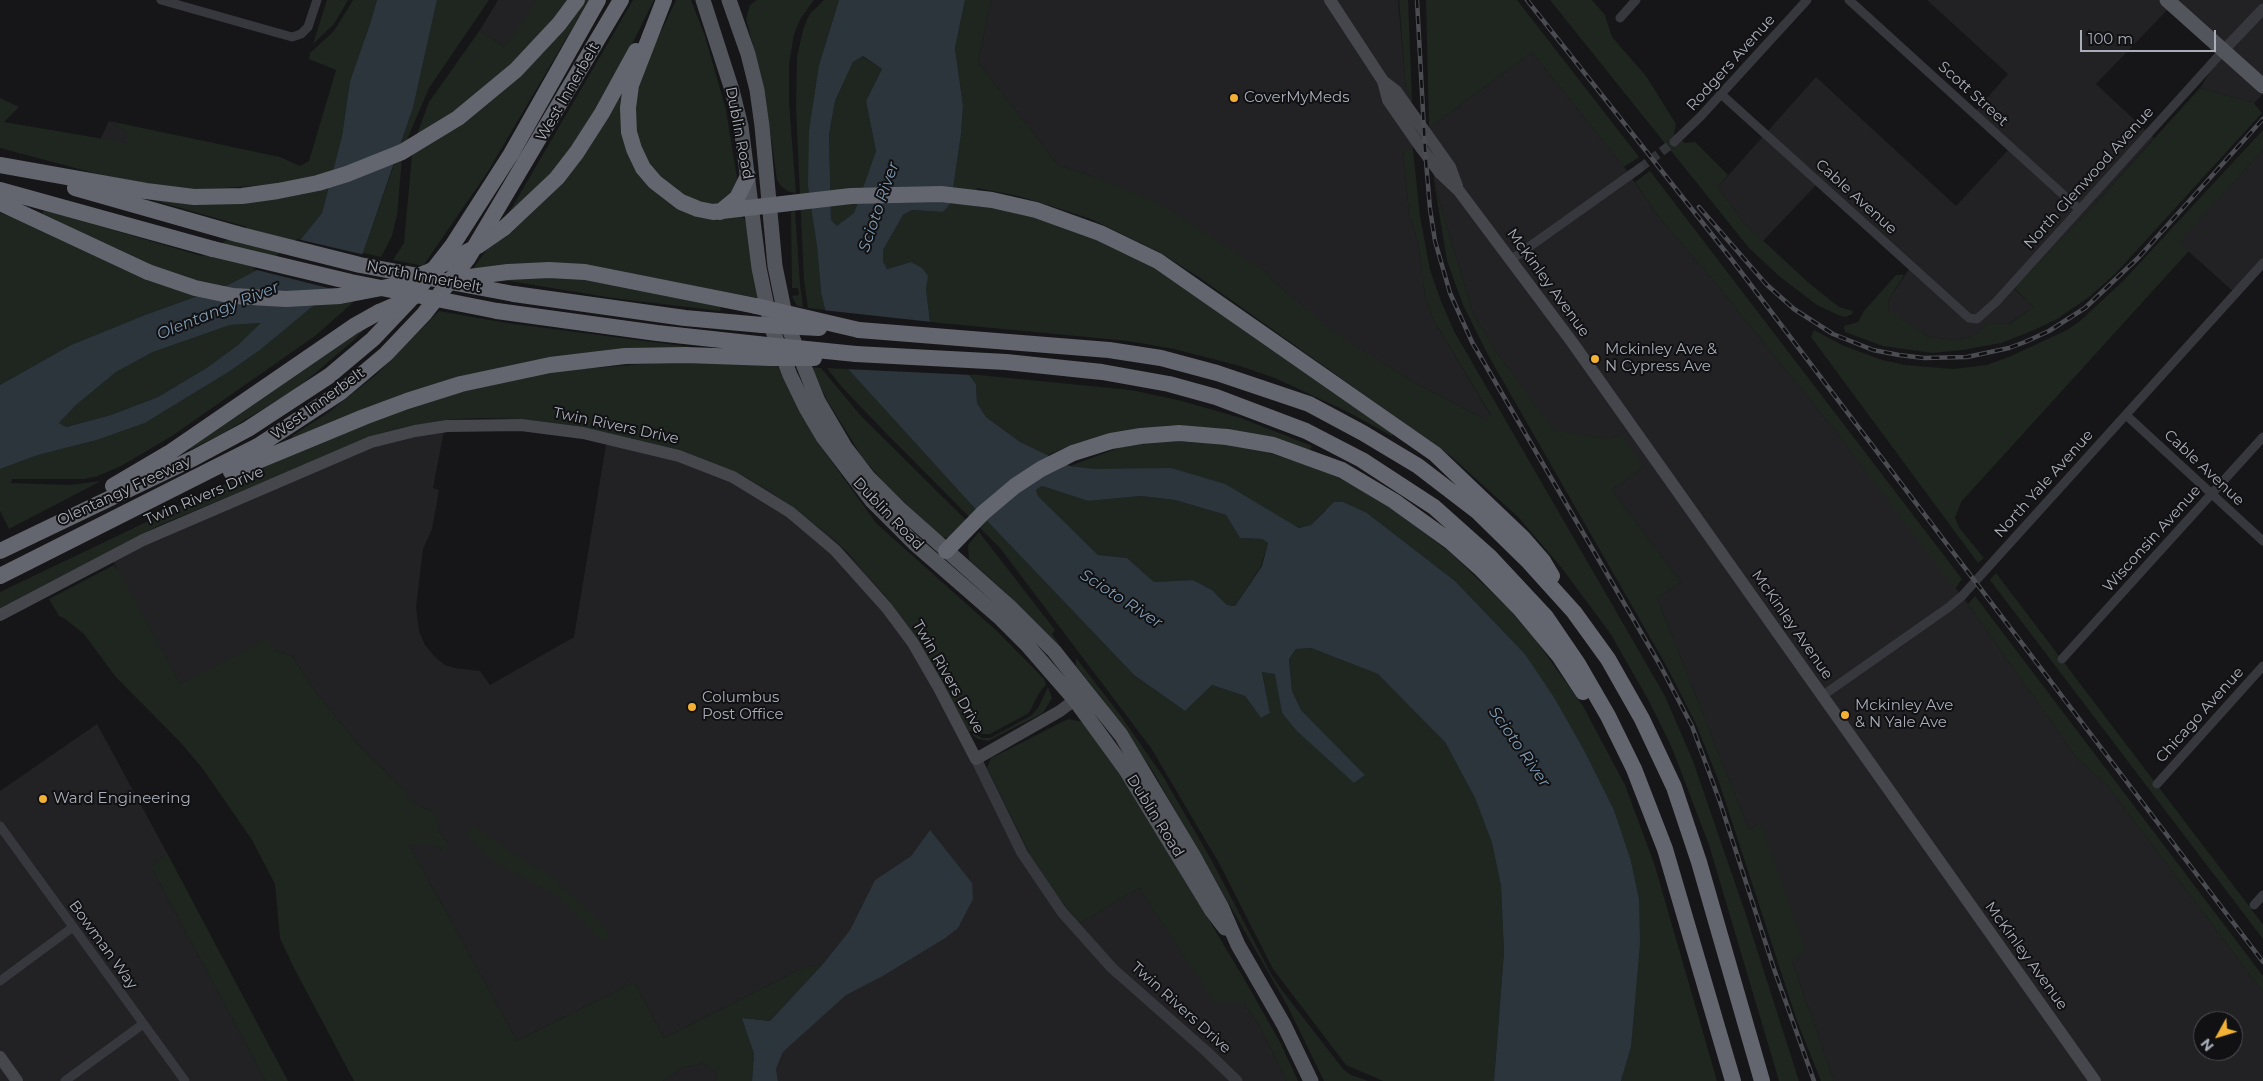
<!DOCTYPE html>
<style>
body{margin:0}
#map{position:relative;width:2263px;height:1081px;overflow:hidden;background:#161618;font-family:Montserrat,sans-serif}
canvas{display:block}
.north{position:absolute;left:2193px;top:1011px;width:50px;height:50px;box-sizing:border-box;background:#111113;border:1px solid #4d4f55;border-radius:50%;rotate:231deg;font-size:14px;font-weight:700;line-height:20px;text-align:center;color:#a8adb8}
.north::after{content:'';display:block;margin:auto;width:18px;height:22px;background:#f2b134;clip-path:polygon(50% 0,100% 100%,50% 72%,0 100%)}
.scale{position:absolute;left:2080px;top:30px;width:136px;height:22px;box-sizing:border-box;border:2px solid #a8adb8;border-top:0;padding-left:6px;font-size:15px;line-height:18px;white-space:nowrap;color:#a8adb8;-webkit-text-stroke:4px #111113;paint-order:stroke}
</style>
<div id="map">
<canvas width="2263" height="1081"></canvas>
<div class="north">N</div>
<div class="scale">100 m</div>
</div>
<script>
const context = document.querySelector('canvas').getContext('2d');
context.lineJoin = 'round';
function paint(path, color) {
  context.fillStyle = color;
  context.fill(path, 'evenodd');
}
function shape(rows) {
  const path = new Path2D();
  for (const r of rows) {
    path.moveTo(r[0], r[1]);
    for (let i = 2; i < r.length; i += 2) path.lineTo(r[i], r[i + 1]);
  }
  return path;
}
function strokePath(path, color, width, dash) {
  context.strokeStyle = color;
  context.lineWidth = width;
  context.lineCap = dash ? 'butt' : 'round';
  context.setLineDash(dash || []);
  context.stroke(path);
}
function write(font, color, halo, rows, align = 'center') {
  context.font = font + ' Montserrat,sans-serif';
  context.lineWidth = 4;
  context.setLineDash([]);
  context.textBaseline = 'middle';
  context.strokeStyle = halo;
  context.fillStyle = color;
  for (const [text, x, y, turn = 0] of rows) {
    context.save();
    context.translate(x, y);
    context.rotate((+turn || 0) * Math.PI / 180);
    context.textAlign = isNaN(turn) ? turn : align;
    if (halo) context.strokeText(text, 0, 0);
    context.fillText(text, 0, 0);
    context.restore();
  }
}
const built = shape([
 [498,0,533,0,537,2,504,47,480,30],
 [991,0,1398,0,1406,89,1412,99,1413,150,1403,150,1409,213,1418,242,1425,297,1433,319,1491,416,1486,420,1413,382,1337,335,1274,282,1266,272,1092,176,1058,165,978,62],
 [1927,0,2263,0,2263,94,2254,103,2200,88,2223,51,2172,5,2096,84,2154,138,2086,214,2014,289,2034,307,2008,324,1989,323,1972,337,1953,340,1929,337,1889,312,1888,301,1911,266,1818,183,1763,241,1743,222,1718,187,1816,77,1956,206,2011,147,1974,113,2008,74],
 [1532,52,1624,167,1659,217,1718,286,1832,427,1968,604,2077,758,2107,785,2263,992,2263,1081,1834,1081,1792,961,1760,823,1749,830,1657,598,1681,582,1612,490,1643,467,1610,439,1554,431,1495,350,1473,313,1435,187,1429,128],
 [2203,1021,2233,1021,2233,1051,2203,1051],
 [109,121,126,131,128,143,100,140],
 [2263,150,2263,263,2235,293,2178,242],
 [446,420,433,488,439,490,432,529,423,549,416,607,419,631,425,645,435,657,445,665,455,668,480,671,490,685,574,637,608,433,685,452,742,475,771,492,828,534,868,575,906,623,969,732,1030,855,1051,888,1079,924,1139,888,1215,1002,1244,1003,1262,1030,1287,1081,778,1081,776,1069,783,1052,846,994,883,976,944,939,930,830,911,856,875,880,850,930,823,964,805,967,664,1038,634,982,517,1041,409,845,435,845,443,850,449,845,440,833,432,811,419,806,408,799,402,788,363,750,317,694,292,656,274,650,180,684,108,552,158,527,375,435,400,428],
 [97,724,167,853,151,867,266,1081,0,1081,0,791],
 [703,1063,716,1072,717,1081,663,1081,682,1068]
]);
const green = shape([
 [327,0,348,0,334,24,313,44],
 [353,0,377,0,370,24,350,81,342,136,322,213,301,239,273,263,228,285,145,315,71,345,0,385,0,213,136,260,42,216,44,210,202,256,247,227,149,199,171,200,267,185,192,190,157,186,105,176,0,148,0,98,19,107,4,122,127,143,126,131,109,121,280,157,300,166,309,161,336,70,309,59,310,53,334,31],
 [437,0,489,0,429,88,406,142,401,144,413,108],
 [533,0,568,0,538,37,483,94,416,137,429,102,480,30,504,47,536,2],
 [583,0,589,0,487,173,423,266,393,260,404,243,412,154],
 [633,0,654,0,618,72,558,169,507,216],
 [676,0,691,0,705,36,726,110,737,178,737,188,725,204,704,205,672,189,652,168,638,140,635,104,638,87,647,61],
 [757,0,814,0,801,18,794,34,789,64,789,103,796,193,789,192,781,186,777,180,764,87,746,19,750,5],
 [824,0,839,0,819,65,817,246,821,293,825,310,808,308,804,280,796,108,797,57,803,30,809,15],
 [965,0,991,0,978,62,1058,165,1092,176,1160,204,1266,272,1274,282,1338,335,1413,382,1486,420,1491,415,1433,319,1425,297,1418,242,1409,213,1403,149,1413,150,1420,216,1430,270,1441,301,1454,331,1665,696,1693,761,1745,912,1799,1081,1779,1081,1709,845,1672,748,1649,701,1610,633,1561,567,1519,518,1452,457,1200,278,1159,252,1091,219,1048,205,1018,196,977,188,976,206,1005,210,1056,223,1111,245,1166,274,1394,433,1392,436,1348,412,1275,378,1240,366,1174,349,1128,341,930,322,926,289,911,262,887,269,883,261,883,250,903,215,912,210,943,212,951,203,961,134,963,106,955,48],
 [1399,0,1408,0,1412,99,1406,89],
 [1426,0,1517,0,1639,157,1624,167,1532,52,1429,128],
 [1550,0,1592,0,1605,15,1612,37,1646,76,1676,124,1674,134,1685,143,1695,142,1728,175,1718,187,1743,222,1810,284,1839,307,1853,311,1852,314,1846,317,1838,315,1817,305,1779,276,1749,248],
 [862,56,882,69,866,101,876,151,854,213,837,227,831,220,829,135,835,101,853,62],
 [624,85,622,111,656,190,742,217,745,220,758,298,600,268,472,270,488,248,519,224],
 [2200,88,2254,103,2262,113,2115,274,2089,297,2057,319,2032,331,2001,343,1963,350,1932,353,1883,346,1845,332,1844,326,1858,322,1864,311,1896,275,1904,275,1888,301,1889,311,1929,337,1953,340,1972,337,1989,323,2009,324,2034,307,2014,288,2086,214],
 [2263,130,2263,150,2179,242,2189,251,1961,502,1955,518,1960,529,1984,558,1978,563,1811,337,1814,330,1844,346,1882,360,1905,365,1953,369,1987,365,2011,356,2067,330,2080,321,2123,281],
 [402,158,397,215,392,236,381,257,363,253,395,162],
 [1650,171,1962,579,1955,589,1832,427,1718,286,1659,217,1635,182],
 [1435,187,1473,313,1495,350,1554,430,1610,439,1621,435,1643,467,1612,490,1681,582,1657,598,1749,830,1760,823,1806,951,1792,961,1834,1081,1821,1081,1797,1021,1719,782,1696,724,1667,667,1488,355,1463,305,1447,261],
 [795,211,800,284,803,307,797,306,792,296,799,295,798,288,792,288,791,212],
 [570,276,721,306,720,311,613,298,491,278],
 [356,300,315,336,172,436,121,466,98,476,84,479,12,479,11,483,70,485,101,481,9,529,0,511,0,469,38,455,97,440,145,423,230,371,260,350,312,306],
 [439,311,507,323,691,347,691,350,572,357,294,440,292,436,329,412,377,374],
 [373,320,354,340,299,387,225,432,190,450,188,447],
 [262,323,238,345,208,367,158,397,111,415,65,427,59,423,76,405,116,372,153,352,230,325],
 [692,360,777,365,814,437,876,523,999,633,1044,679,1046,685,1039,693,1029,713,990,734,981,734,975,728,969,732,922,648,887,598,848,553,828,534,771,492,742,475,685,452,519,419,478,418,446,420,400,428,375,435,158,526,0,608,0,592,230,482,380,417,441,396,556,371],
 [811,367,821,368,861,416,966,520,953,536,947,538,941,537,886,485,862,457,828,402],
 [827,368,848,369,969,502,1134,675,1185,711,1212,685,1245,696,1261,718,1270,713,1262,671,1276,674,1282,713,1354,783,1365,775,1301,710,1292,691,1289,659,1296,649,1311,648,1378,674,1422,716,1445,742,1475,798,1492,843,1501,886,1504,952,1494,1081,1383,1081,1346,1065,1273,969,1219,863,1151,748,1000,548,886,433,841,386],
 [969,374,1131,390,1182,401,1241,418,1312,446,1310,450,1264,436,1218,428,1169,425,1103,436,1073,444,1046,456,1020,442,986,417,977,403,976,384],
 [1172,441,1226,444,1266,452,1328,472,1358,488,1395,511,1451,553,1509,609,1535,639,1583,706,1625,785,1655,866,1717,1081,1621,1081,1631,1047,1639,899,1631,861,1614,810,1584,750,1555,700,1525,654,1455,581,1367,513,1325,510,1311,525,1299,528,1271,513,1095,469,1070,466,1121,447],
 [1042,486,1088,501,1141,496,1175,500,1226,515,1240,538,1262,539,1268,543,1261,566,1235,606,1227,605,1212,590,1193,580,1154,582,1127,558,1098,555,1038,496,1036,490],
 [979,532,1055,630,1052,634,1070,660,1004,591,969,560,968,545],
 [114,565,121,574,180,684,267,639,274,650,292,656,317,694,363,750,402,788,409,799,419,806,432,811,435,815,440,833,449,845,447,850,443,850,435,845,409,845,517,1041,634,982,664,1038,805,967,823,964,770,1021,743,1018,754,1054,752,1081,717,1081,716,1072,703,1063,682,1068,663,1081,354,1081,293,966,280,938,275,884,252,840,203,769,181,743,115,676,84,634,64,618,59,616,49,599],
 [1996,573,2249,906,2263,925,2263,939,1990,580],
 [1975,596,2263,976,2263,992,2107,785,2077,758,1968,604],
 [1076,658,1121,716,1164,778,1212,861,1271,974,1281,989,1343,1069,1351,1075,1368,1081,1324,1081,1287,1005,1152,770,1101,697,1076,666],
 [1048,687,1052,698,1043,713,988,741,978,739,972,735,974,733,982,738,990,738,1032,715,1038,708],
 [1068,719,1083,722,1122,775,1246,982,1281,1044,1298,1081,1287,1081,1262,1030,1244,1003,1215,1003,1139,888,1079,924,1051,888,1030,855,987,768,991,758],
 [472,826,478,828,509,851,551,876,594,916,608,933,608,937,605,940,601,940,556,895,502,867,482,852,467,835],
 [167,853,288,1081,266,1081,151,867]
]);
const water = shape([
 [377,0,437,0,413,108,363,253,344,280,260,350,230,371,145,423,97,440,38,455,0,469,0,385,71,345,145,315,228,285,273,262,301,239,322,213,342,136,350,81,370,24],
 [261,323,238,345,208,367,158,397,111,415,66,427,59,423,76,405,116,372,153,352,230,325],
 [839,0,965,0,955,48,963,106,961,134,951,203,943,212,912,210,903,215,883,250,883,261,887,269,911,262,922,268,928,276,926,289,930,322,976,384,977,403,986,417,1020,442,1070,466,1095,469,1171,468,1225,484,1299,528,1311,525,1334,502,1343,502,1367,513,1455,581,1525,654,1555,699,1584,750,1614,810,1631,861,1639,899,1640,943,1631,1047,1621,1081,1494,1081,1504,952,1501,886,1492,843,1475,798,1445,742,1378,674,1311,648,1296,649,1289,659,1292,691,1301,710,1365,775,1354,783,1297,731,1282,713,1275,674,1262,672,1270,713,1261,718,1245,696,1212,685,1185,711,1134,675,969,502,848,369,832,338,821,293,817,246,808,185,809,131,819,65],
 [863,56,882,69,866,101,876,151,854,213,837,226,831,220,829,135,835,101,853,62],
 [1042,486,1088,501,1141,496,1175,500,1226,515,1240,538,1262,539,1268,543,1262,566,1235,606,1227,605,1212,590,1193,580,1154,582,1127,558,1098,555,1038,496,1036,490],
 [930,830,972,883,973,899,958,928,944,939,883,976,846,995,783,1052,776,1069,778,1081,752,1081,754,1054,742,1018,770,1021,823,964,850,930,875,880,911,856]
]);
const pier = shape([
 [297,239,365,255,346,282,336,290,253,269,271,260],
 [822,310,932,322,973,375,845,369,830,339]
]);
const minorTunnel = shape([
 [1640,168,1674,142]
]);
const minor = shape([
 [161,0,292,37,301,34,308,27,317,0],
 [1849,0,2079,209],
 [1620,18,1636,0],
 [1721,94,1969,318,1977,319,1996,302,2223,51],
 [1674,142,1701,116,1807,0],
 [1512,259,1640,168],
 [2126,415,2263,541],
 [2062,659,2263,437],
 [1822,696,1949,607,1962,596,2263,263],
 [2157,784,2263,666],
 [0,826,185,1081],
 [2254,905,2263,895],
 [0,981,73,927],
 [65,1081,143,1024]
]);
const tertiary = shape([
 [2223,51,2263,9],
 [976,759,1022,853,1062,912,1112,968,1206,1051,1237,1081]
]);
const secondary = shape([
 [1330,0,1383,81,1388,100,1422,149,1440,173,1459,191,1572,342,2095,1081],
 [1383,81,1396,91,1450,167,1457,186],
 [0,615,143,540,371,442,415,431,447,426,521,425,583,433,679,456,733,477,790,512,835,550,887,608,913,643,939,688,976,759,1060,711,1081,695],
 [0,1057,17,1081]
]);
const primary = shape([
 [703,0,732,90,741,126,759,268,771,326,790,375,806,408,823,437,872,501,914,543,999,617,1028,646,1075,700,1126,770,1212,911,1225,928],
 [729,0,748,54,757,90,762,126,775,266,787,324,818,401,845,447,868,477,899,508,1009,606,1054,651,1121,735,1193,855,1221,906,1238,945,1284,1025,1311,1081],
 [2167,0,2263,86]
]);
const motorway = shape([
 [664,0,631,85,628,108,629,132,634,149,643,168,655,182,681,202,698,209,713,212,851,196,941,194,992,200,1036,210,1100,233,1158,261,1435,454,1523,538,1543,561,1552,576],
 [0,165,146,191,194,197,242,196,278,191,318,183,347,174,402,152,458,118,516,70,559,24,577,0],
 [75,188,237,234],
 [0,190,213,249],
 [0,203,148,272],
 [720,212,737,198,748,176],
 [504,228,557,178,577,152,602,113,636,51],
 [469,277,508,272,549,270,585,272,756,306],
 [514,294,685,318,762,325],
 [497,311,657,333,767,345],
 [859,330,1109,350,1161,358,1217,373,1309,404,1363,433,1418,466,1478,512,1527,560,1574,612,1608,659,1642,719,1674,787,1699,862,1762,1081],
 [856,354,1006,362,1102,372,1169,384,1216,397,1306,431,1362,460,1434,507,1490,557,1546,617,1578,664,1608,716,1634,769,1665,849,1733,1081],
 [231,472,364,417,407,401,461,384,550,365,625,356,686,355,771,358],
 [113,486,169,453,354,326,379,312],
 [0,551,194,458,248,429,329,376,373,339,409,301,452,246,511,154,598,0],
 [946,551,983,513,1015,486,1041,469,1073,453,1111,441,1141,436,1179,433,1227,437,1273,445,1342,470,1394,501,1451,542,1480,568,1520,609,1560,657,1583,692],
 [0,576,258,446,341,392,386,354,424,314,468,258,621,0]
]);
const rail = shape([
 [1417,0,1425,149,1430,209,1435,241,1450,293,1472,342,1660,665,1692,726,1720,802,1774,969,1814,1081],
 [1527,0,1732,260,2263,962],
 [1699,207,1766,284,1794,309,1833,334,1873,350,1899,355,1924,358,1967,357,2009,348,2025,342,2049,331,2085,308,2138,258,2263,119]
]);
const motorwayBridge = shape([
 [237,234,360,265,514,294],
 [213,249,351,282,497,311],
 [148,272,195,288,233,296,286,299,340,296,392,286,428,272,478,246,504,228],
 [756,306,859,330],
 [379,312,418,295],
 [762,325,819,328],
 [767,345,856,354],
 [771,358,814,358]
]);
const markers = [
 [1234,98,5,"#f2b134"],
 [1595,359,5,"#f2b134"],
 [692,707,5,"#f2b134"],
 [1845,715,5,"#f2b134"],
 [43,799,5,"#f2b134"]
];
const streetNames = [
 ["Rodgers Avenue",1731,63,-48],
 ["West Innerbelt",568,92,-60],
 ["Scott Street",1973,94,42],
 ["Dublin Road",739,133,79],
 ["North Glenwood Avenue",2089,178,-48],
 ["Cable Avenue",1856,197,42],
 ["North Innerbelt",424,277,11],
 ["McKinley Avenue",1548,283,54],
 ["West Innerbelt",318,404,-36],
 ["Twin Rivers Drive",616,426,12],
 ["Cable Avenue",2204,468,43],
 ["North Yale Avenue",2044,484,-48],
 ["Olentangy Freeway",124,491,-25],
 ["Twin Rivers Drive",204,496,-23],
 ["Dublin Road",888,514,46],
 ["Wisconsin Avenue",2152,539,-48],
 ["McKinley Avenue",1792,625,55],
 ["Twin Rivers Drive",948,677,60],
 ["Chicago Avenue",2200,715,-48],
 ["Dublin Road",1155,816,58],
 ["Bowman Way",103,945,54],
 ["McKinley Avenue",2026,956,54],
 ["Twin Rivers Drive",1181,1008,42]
];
const poiNames = [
 ["CoverMyMeds",1244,98],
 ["Mckinley Ave &",1605,350],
 ["N Cypress Ave",1605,367],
 ["Columbus",702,698],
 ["Post Office",702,715],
 ["Mckinley Ave",1855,706],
 ["& N Yale Ave",1855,723],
 ["Ward Engineering",53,799]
];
const waterNames = [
 ["Scioto River",879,207,-71],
 ["Olentangy River",218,311,-22],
 ["Scioto River",1121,599,33],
 ["Scioto River",1519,747,55]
];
paint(built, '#222225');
paint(green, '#1e261f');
paint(water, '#2c353c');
paint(pier, '#161618');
strokePath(minorTunnel, '#333438', 9, [9, 4.5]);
strokePath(minor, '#37383d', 9);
strokePath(tertiary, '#37383d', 11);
strokePath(secondary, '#45474d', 12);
strokePath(primary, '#53555c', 15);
strokePath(motorway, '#63666e', 16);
strokePath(rail, '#4a4c52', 4.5);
strokePath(rail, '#111113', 2.5, [8]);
strokePath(motorwayBridge, '#63666e', 16);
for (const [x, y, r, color] of markers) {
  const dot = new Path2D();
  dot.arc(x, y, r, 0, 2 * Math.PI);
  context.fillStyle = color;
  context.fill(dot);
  strokePath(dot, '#111113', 2);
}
write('15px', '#a8adb8', '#111113', streetNames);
write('15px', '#a8adb8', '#111113', poiNames, 'left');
write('italic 16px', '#7f9bb3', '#111113', waterNames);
</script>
